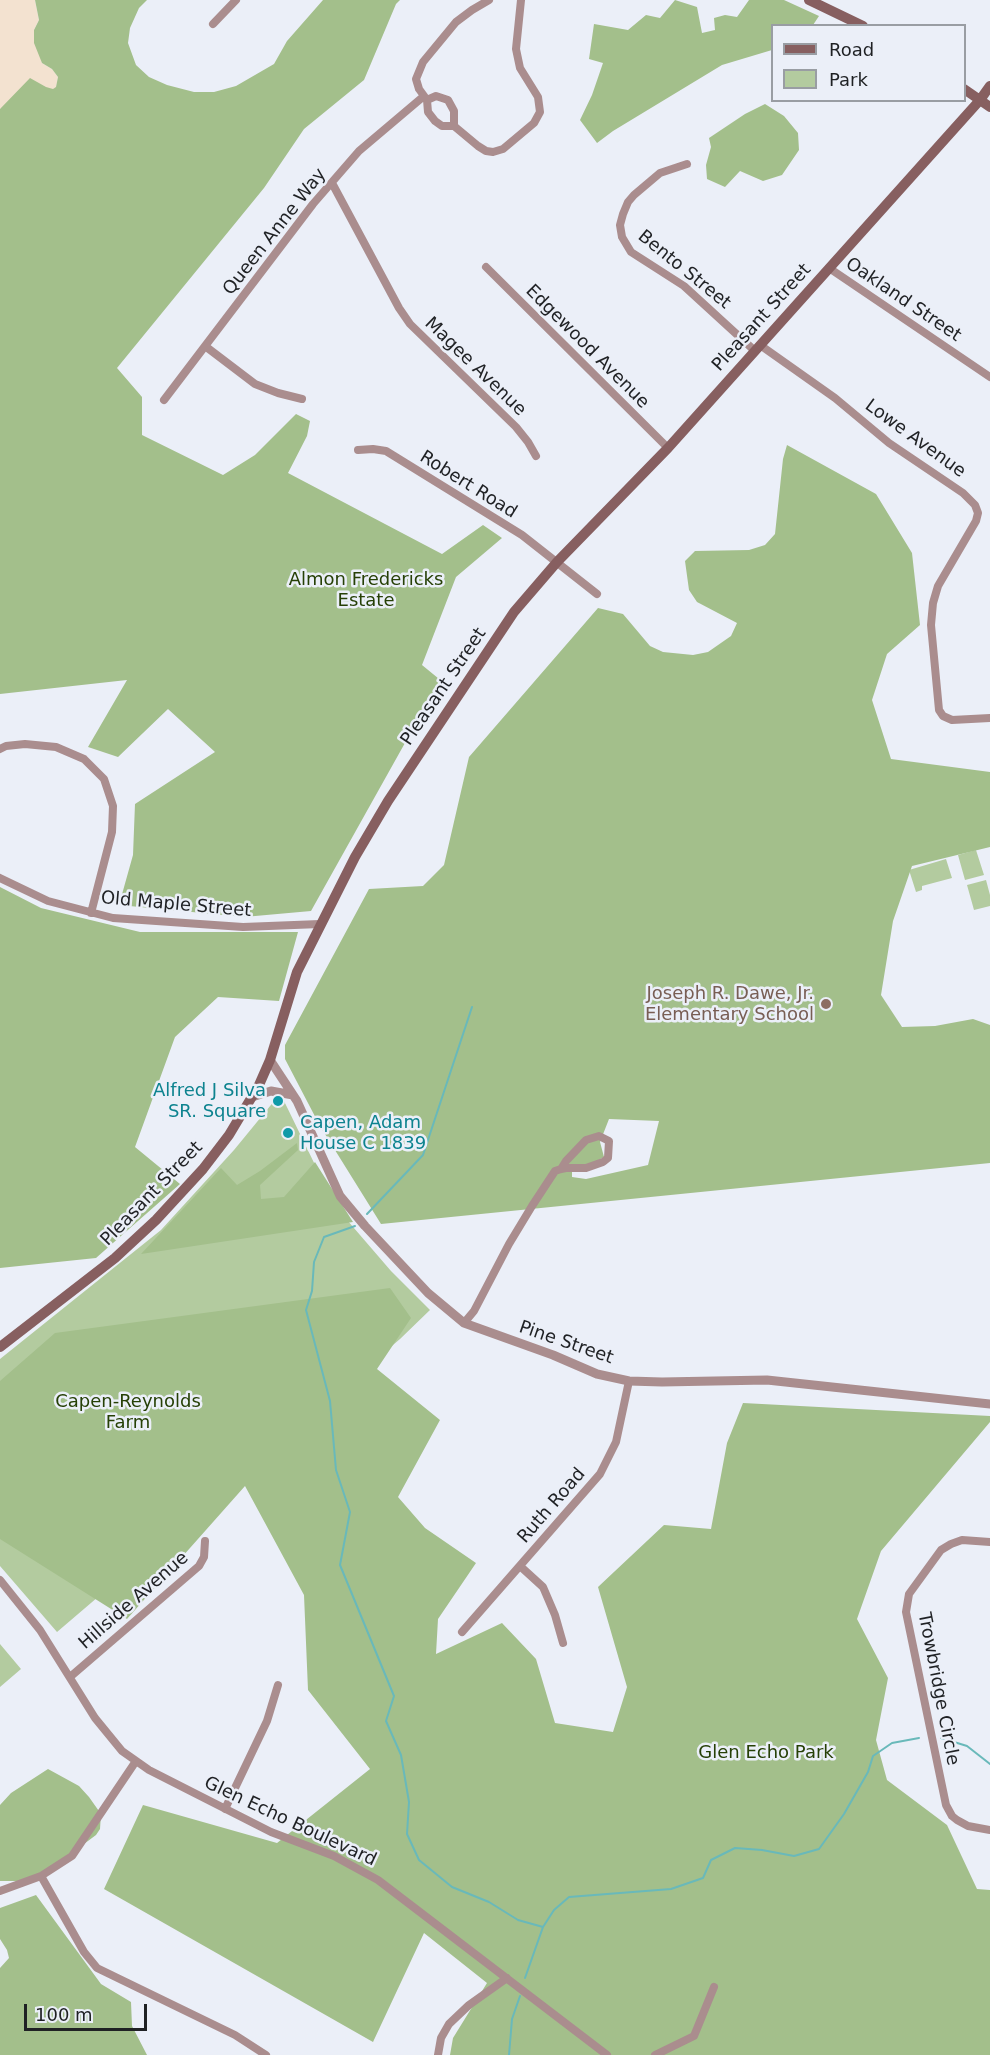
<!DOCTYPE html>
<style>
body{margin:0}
#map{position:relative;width:990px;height:2055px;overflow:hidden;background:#ebeff8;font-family:"DejaVu Sans",sans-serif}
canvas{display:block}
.legend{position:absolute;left:771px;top:24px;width:195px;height:78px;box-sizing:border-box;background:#ebeff8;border:2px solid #999da3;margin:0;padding:8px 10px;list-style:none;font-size:18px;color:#1f2124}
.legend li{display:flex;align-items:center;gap:12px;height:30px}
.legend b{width:30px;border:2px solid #999da3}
.scale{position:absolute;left:24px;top:2004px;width:123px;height:27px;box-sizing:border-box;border:3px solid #1f2124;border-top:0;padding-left:8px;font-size:18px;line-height:21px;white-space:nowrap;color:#1f2124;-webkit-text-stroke:4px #ebeff8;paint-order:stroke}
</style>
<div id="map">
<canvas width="990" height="2055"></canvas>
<ul class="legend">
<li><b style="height:8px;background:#875f60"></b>Road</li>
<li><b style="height:16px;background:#b3cb9f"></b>Park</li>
</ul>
<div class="scale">100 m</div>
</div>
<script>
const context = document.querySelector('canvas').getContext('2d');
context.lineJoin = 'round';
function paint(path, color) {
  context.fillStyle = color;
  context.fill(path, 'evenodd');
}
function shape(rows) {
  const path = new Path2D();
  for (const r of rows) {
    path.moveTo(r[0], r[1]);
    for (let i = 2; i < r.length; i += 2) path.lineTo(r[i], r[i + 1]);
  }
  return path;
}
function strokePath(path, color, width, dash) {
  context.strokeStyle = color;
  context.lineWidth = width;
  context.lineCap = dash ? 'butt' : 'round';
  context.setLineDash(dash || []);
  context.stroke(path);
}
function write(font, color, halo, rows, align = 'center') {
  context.font = font + ' "DejaVu Sans",sans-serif';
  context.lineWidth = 5;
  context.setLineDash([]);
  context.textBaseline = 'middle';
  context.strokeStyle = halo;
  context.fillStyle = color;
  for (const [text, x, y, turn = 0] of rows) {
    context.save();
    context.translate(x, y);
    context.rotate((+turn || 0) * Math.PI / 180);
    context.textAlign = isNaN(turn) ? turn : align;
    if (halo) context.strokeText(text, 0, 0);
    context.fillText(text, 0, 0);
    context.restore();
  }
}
const commercial = shape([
 [0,0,35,0,39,20,34,30,42,63,52,69,58,77,56,88,0,109]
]);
const green = shape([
 [976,850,984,875,965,880,958,855],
 [946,859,952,878,922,886,922,890,916,892,909,870],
 [986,880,990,895,990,906,974,910,967,885],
 [275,1100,284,1101,335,1206,391,1271,430,1310,400,1339,57,1632,0,1566,0,1359,161,1230,234,1150],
 [0,1644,21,1669,0,1687]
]);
const forest = shape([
 [35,0,147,0,139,8,130,28,128,43,136,65,149,77,167,85,194,92,214,92,236,86,274,64,287,41,323,0,400,0,396,4,364,80,304,129,264,188,117,368,142,397,142,435,223,475,255,455,296,414,310,421,307,436,288,473,442,554,483,525,502,538,456,577,422,665,444,683,410,734,311,911,244,917,119,905,133,855,135,804,215,752,168,709,118,757,88,747,127,680,0,694,0,109,30,78,46,87,53,89,56,87,58,77,52,69,42,63,34,43,34,30,39,20],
 [675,0,697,7,702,33,715,30,714,18,725,15,737,17,749,0,784,0,819,16,813,25,772,26,772,50,722,65,613,131,597,143,580,120,592,95,603,63,589,59,594,24,628,30,646,15,660,18],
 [765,104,784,116,798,133,799,150,782,175,763,181,740,171,725,187,707,179,706,165,711,147,709,138,745,114],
 [787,445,876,494,912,553,920,625,887,654,872,700,891,759,990,772,990,847,912,866,893,921,881,995,902,1027,935,1026,973,1019,990,1025,990,1163,381,1224,320,1126,285,1059,285,1045,369,889,423,886,444,865,469,757,598,608,623,614,650,646,663,652,693,655,708,652,731,636,737,623,697,602,689,590,685,561,695,551,749,550,765,545,775,534,783,459],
 [609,1119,659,1121,648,1165,586,1179,572,1177,572,1170,593,1163,604,1157,600,1142],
 [0,887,41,908,140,932,298,932,279,1001,218,997,175,1037,135,1147,180,1184,96,1258,0,1268],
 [297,1143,298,1150,260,1185,261,1199,284,1197,315,1162,353,1222,141,1254,221,1168,237,1185,260,1171],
 [390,1288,411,1318,377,1369,440,1420,398,1497,425,1528,476,1563,438,1619,436,1654,502,1623,536,1659,555,1723,613,1732,627,1687,598,1587,664,1525,711,1529,727,1443,743,1403,990,1416,990,1422,881,1551,857,1619,888,1678,876,1740,887,1780,947,1825,977,1889,990,1890,990,2055,450,2055,453,2038,487,1983,424,1933,373,2042,104,1889,143,1805,277,1843,370,1769,308,1690,304,1595,245,1486,127,1619,0,1539,0,1381,55,1333],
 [48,1769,79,1786,89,1797,101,1814,100,1829,96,1835,49,1870,27,1881,0,1881,0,1805,11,1793],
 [36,1895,101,1984,131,2002,132,2026,147,2055,0,2055,0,1968,9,1958,7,1950,0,1939,0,1908]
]);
const stream = shape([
 [367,1214,423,1155,472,1007],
 [355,1226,324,1237,314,1262,312,1291,306,1310,330,1401,336,1470,350,1512,340,1565,394,1696,386,1721,401,1755,409,1802,407,1834,419,1860,452,1887,489,1902,518,1920,543,1927],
 [941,1738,967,1746,990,1764],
 [525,1978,543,1927,554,1910,569,1897,671,1889,703,1878,711,1860,735,1848,762,1850,794,1856,819,1849,844,1814,868,1772,873,1756,892,1743,919,1738],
 [509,2055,512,2019,520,1996]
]);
const minor = shape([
 [489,0,472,10,456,22,423,62,416,79,419,89,427,100,428,112,435,121,442,126,454,126,478,146,486,151,493,152,503,149,534,123,540,112,538,97,520,68,516,49,521,0],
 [213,24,236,0],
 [427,100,436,96,448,100,454,111,454,126],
 [687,164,660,173,634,195,628,202,623,214,620,225,622,237,631,252,684,286,755,351],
 [332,183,399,308,410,324,516,427,528,442,536,456],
 [486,267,668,448],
 [829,268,990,377],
 [760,345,835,398,889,443,963,493,975,505,978,513,976,521,938,586,933,603,931,625,939,710,943,716,952,720,990,718],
 [205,346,255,384,278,393,302,399],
 [164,400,313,204,359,151,424,96],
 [358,450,373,449,386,451,522,535,597,594],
 [0,749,6,746,25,744,56,747,84,759,104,779,113,806,112,832,91,913],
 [0,878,48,901,113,918,243,927,320,924],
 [464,1323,474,1311,509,1244,532,1206,555,1171,561,1169,566,1168,586,1168,603,1162,608,1158,609,1141,599,1136,586,1140,566,1161,561,1169],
 [990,1542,962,1540,951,1544,941,1550,909,1594,906,1612,946,1805,952,1816,957,1820,968,1826,990,1830],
 [520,1566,543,1587,555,1615,563,1643],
 [0,1580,40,1630,95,1718,122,1751,149,1770,271,1832,334,1856,378,1880,607,2055],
 [462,1632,600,1474,616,1442,629,1381],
 [70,1677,199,1566,204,1557,205,1541],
 [225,1809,267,1721,278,1685],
 [41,1876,84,1952,97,1968,235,2035,266,2055],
 [0,1891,41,1876,72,1856,136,1761],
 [438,2055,441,2038,449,2024,469,2005,507,1978],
 [655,2055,694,2036,714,1987]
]);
const tertiary = shape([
 [270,1060,297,1101,340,1196,365,1226,428,1293,464,1323,553,1355,597,1374,629,1381,662,1382,767,1380,990,1404],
 [252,1097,271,1091,293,1095]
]);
const secondary = shape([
 [809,0,863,26],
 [964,89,990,107],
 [0,1347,115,1258,156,1220,203,1169,229,1135,259,1085,270,1060,297,972,355,857,388,801,514,612,557,562,668,448,980,100,990,86]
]);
const markers = [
 [826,1004,6,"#8d6e63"],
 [278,1101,6,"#0f9aa8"],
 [288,1133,6,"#0f9aa8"]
];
const streetNames = [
 ["Queen Anne Way",275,232,-52],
 ["Bento Street",684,270,39],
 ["Oakland Street",903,300,34],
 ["Pleasant Street",762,318,-48],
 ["Edgewood Avenue",587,347,45],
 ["Magee Avenue",475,367,44],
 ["Lowe Avenue",915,439,36],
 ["Robert Road",468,485,32],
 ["Pleasant Street",444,687,-56],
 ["Old Maple Street",176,905,5],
 ["Pleasant Street",152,1194,-46],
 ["Pine Street",566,1343,19],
 ["Ruth Road",552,1506,-49],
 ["Hillside Avenue",134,1601,-41],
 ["Trowbridge Circle",938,1689,79],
 ["Glen Echo Boulevard",290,1822,25]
];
const parkNames = [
 ["Almon Fredericks",366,580],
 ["Estate",366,601],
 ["Capen-Reynolds",128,1402],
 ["Farm",128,1423],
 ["Glen Echo Park",766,1753]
];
const educationNames = [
 ["Joseph R. Dawe, Jr.",814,994],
 ["Elementary School",814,1015]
];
const cultureNames = [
 ["Alfred J Silva",266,1091],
 ["SR. Square",266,1112],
 ["Capen, Adam",300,1123,"left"],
 ["House C 1839",300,1144,"left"]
];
paint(commercial, '#f3e2d0');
paint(green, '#b3cb9f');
paint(forest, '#a3bf8b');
strokePath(stream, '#69b9ba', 2);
strokePath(minor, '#aa8d8e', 8);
strokePath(tertiary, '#aa8d8e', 9);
strokePath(secondary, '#875f60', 10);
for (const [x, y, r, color] of markers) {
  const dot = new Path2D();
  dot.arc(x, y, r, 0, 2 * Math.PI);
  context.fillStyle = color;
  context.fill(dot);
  strokePath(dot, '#ebeff8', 2);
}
write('18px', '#1f2124', '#ebeff8', streetNames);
write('18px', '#264006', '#ebeff8', parkNames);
write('18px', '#785e54', '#ebeff8', educationNames, 'right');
write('18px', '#0d838f', '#ebeff8', cultureNames, 'right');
</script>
